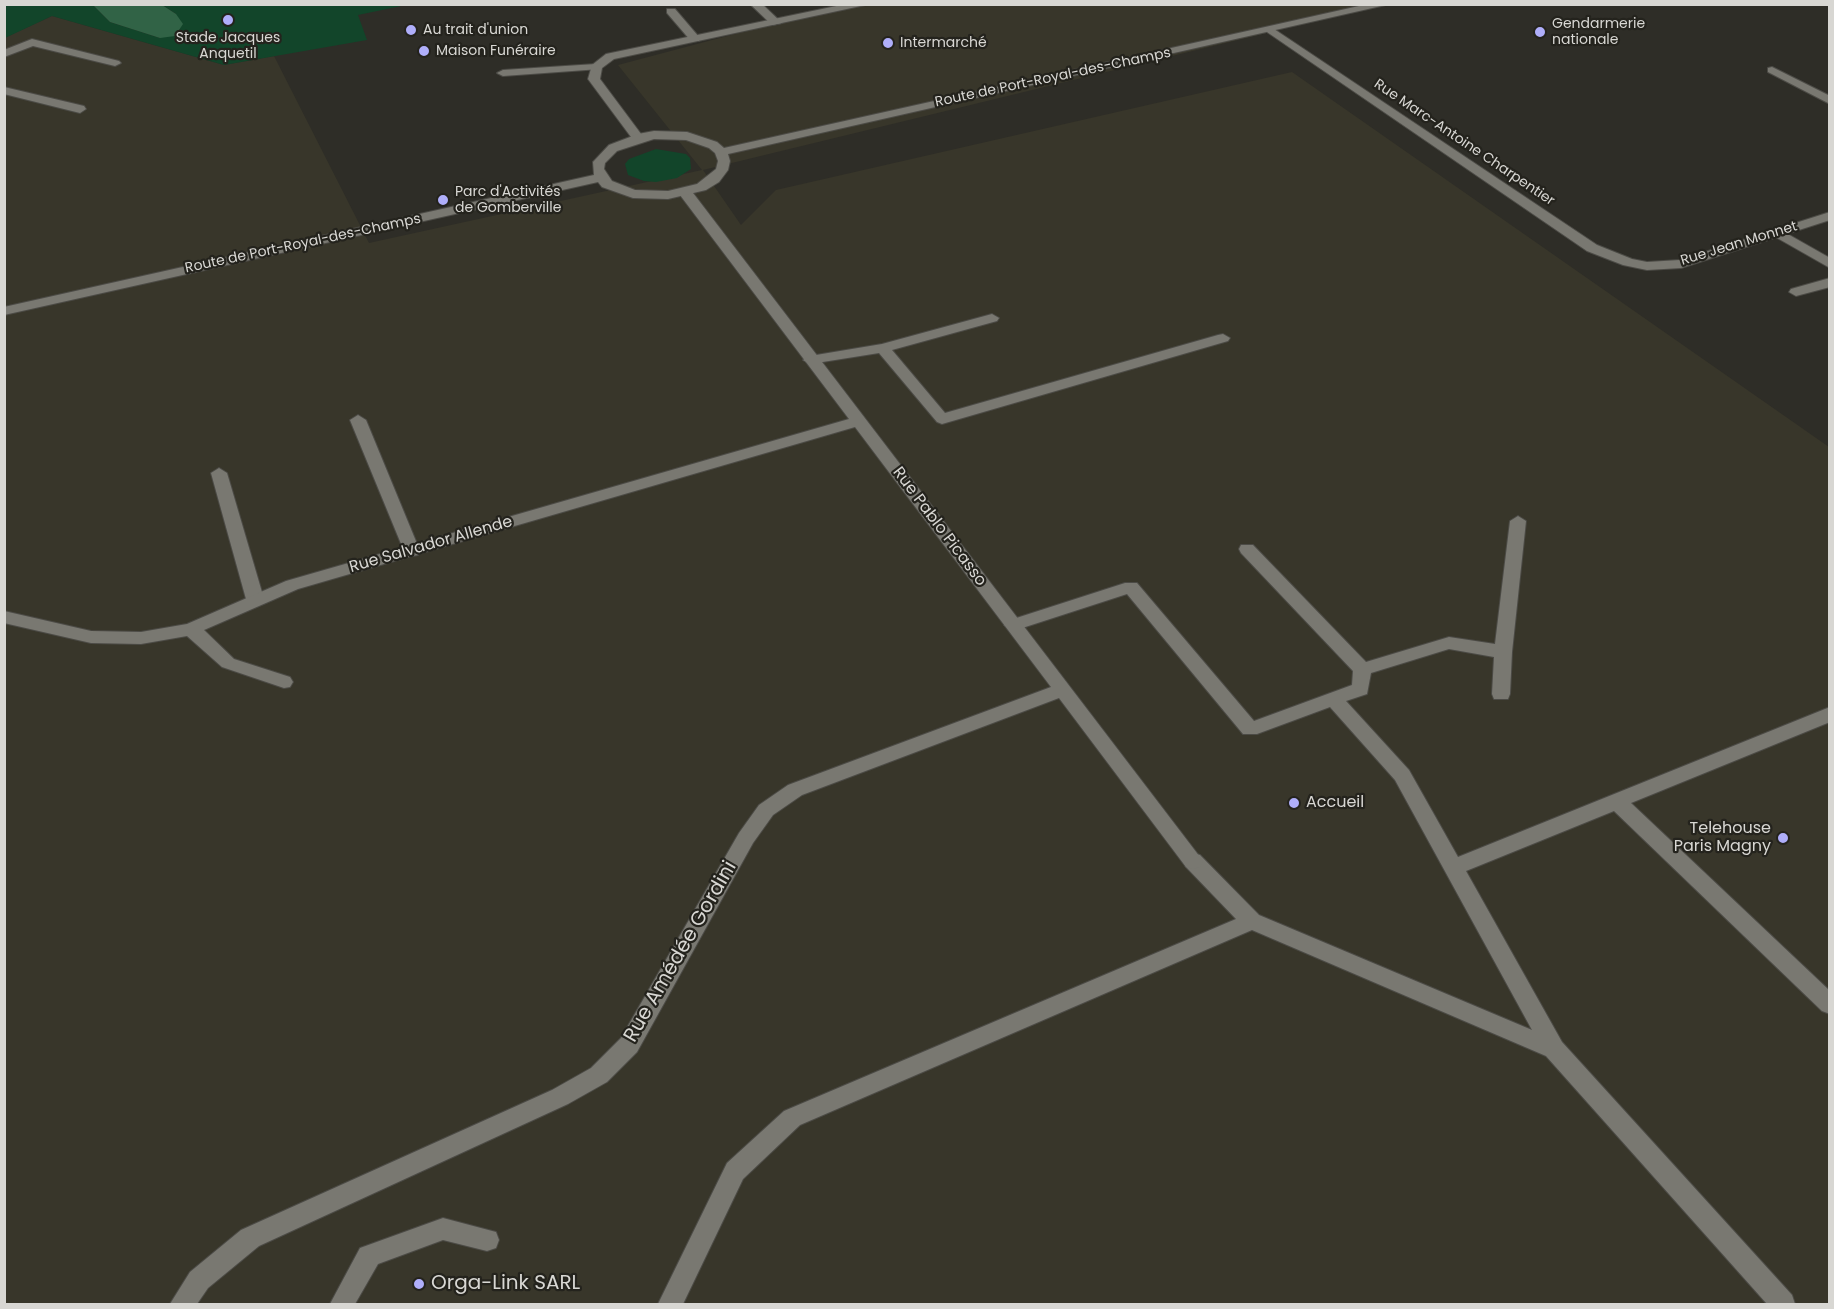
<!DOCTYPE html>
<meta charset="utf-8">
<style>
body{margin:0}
#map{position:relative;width:1834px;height:1309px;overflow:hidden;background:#2e2d27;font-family:Poppins,sans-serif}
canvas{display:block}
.frame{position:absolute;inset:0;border:6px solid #d8d7d3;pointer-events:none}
</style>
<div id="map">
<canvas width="1834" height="1309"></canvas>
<div class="frame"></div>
</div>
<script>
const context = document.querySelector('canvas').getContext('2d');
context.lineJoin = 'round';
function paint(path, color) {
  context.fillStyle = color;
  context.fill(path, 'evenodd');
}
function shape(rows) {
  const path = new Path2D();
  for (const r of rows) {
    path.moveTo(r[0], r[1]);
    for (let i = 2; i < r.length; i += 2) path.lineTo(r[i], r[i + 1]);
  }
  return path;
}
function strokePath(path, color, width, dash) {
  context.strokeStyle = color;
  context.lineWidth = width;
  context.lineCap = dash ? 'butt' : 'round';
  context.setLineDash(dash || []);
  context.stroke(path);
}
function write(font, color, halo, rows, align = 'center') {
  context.font = font + ' Poppins,sans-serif';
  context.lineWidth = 4.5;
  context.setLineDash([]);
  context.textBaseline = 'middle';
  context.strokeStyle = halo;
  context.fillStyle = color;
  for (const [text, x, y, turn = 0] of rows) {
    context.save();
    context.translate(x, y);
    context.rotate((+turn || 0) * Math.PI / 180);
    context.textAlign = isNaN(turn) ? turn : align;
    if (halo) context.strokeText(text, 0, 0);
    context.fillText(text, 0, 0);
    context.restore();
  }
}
const built = shape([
 [844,5,1382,5,703,170,741,225,776,190,1292,72,1829,447,1829,1304,5,1304,4,38,52,16,224,65,274,56,369,243,702,170,618,65]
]);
const green = shape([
 [4,5,93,5,110,22,160,38,176,14,162,5,406,5,358,15,367,40,224,65,52,16,5,38],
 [656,149,686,154,690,158,691,169,677,178,656,182,644,181,628,175,625,164,629,159]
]);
const forest = shape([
 [93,5,162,5,176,14,183,24,175,36,160,38,110,22]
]);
const service = shape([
 [750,4,762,4,782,23,772,25,750,4],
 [667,9,675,9,699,37,699,41,691,41,667,13,667,9],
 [32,39,119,61,121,63,115,66,33,46,4,57,4,50,32,39],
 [596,64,602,67,600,69,503,76,497,73,503,70,596,64],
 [1772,67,1830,96,1830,104,1768,72,1768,68,1772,67],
 [4,87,84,106,86,109,80,113,4,94,4,87],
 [1777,228,1830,258,1830,268,1772,235,1772,229,1777,228],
 [1830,278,1830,287,1796,296,1789,292,1791,289,1830,278],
 [992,314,999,318,997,321,892,350,945,413,1218,335,1223,334,1230,338,1228,341,942,424,937,422,879,353,810,364,803,360,810,356,882,344,992,314],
 [358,415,366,420,420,551,418,555,412,556,404,551,350,420,358,415],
 [219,468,227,473,264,599,261,603,249,603,246,599,211,473,219,468],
 [1518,516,1526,521,1512,652,1510,694,1508,699,1494,699,1492,694,1494,657,1449,649,1371,673,1367,694,1346,701,1409,770,1458,857,1830,707,1830,722,1631,803,1830,991,1830,1014,1822,1011,1614,811,1466,871,1562,1042,1792,1295,1795,1304,1767,1304,1546,1056,1252,930,800,1125,743,1179,683,1304,658,1304,727,1163,784,1111,1236,919,1186,867,1183,861,1186,855,1193,853,1200,855,1259,915,1532,1030,1395,780,1330,707,1257,734,1243,734,1127,594,1013,631,1004,625,1007,621,1125,583,1137,583,1254,721,1352,685,1353,671,1241,553,1239,549,1241,545,1253,545,1366,662,1449,637,1495,644,1510,521,1518,516],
 [443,1218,496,1232,499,1240,496,1248,487,1251,443,1240,378,1264,355,1304,330,1304,360,1248,443,1218]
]);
const minor = shape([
 [1271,27,1597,245,1632,259,1647,262,1680,260,1830,212,1830,220,1681,268,1647,270,1623,265,1587,251,1267,32,1265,30,1271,27],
 [685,188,690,189,1203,861,1200,867,1193,869,1186,867,1059,698,802,795,773,815,753,843,637,1052,607,1082,568,1104,259,1246,208,1288,197,1304,170,1304,190,1272,241,1230,552,1090,591,1068,621,1038,739,833,759,805,788,785,1051,687,855,427,298,589,204,630,234,659,290,677,293,682,290,687,284,688,222,667,187,636,141,644,91,643,4,623,4,611,91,631,141,632,187,624,286,581,849,419,680,195,679,192,685,188]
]);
const tertiary = shape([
 [846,4,870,4,614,59,602,68,600,79,644,138,642,141,634,141,588,79,592,65,606,54,846,4]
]);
const secondary = shape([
 [1368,4,1390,4,728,154,730,161,728,170,719,182,706,190,668,199,633,198,602,187,598,182,4,315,4,307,594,175,593,162,609,145,638,134,654,131,687,132,717,142,724,148,1368,4],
 [654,139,686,140,709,148,715,153,718,161,716,169,697,184,668,191,635,190,612,181,604,169,605,163,617,151,654,139]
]);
const markers = [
 [228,20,6,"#afaefa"],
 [411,30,6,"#afaefa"],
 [1540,32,6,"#afaefa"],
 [888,43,6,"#afaefa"],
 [424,51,6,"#afaefa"],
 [443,200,6,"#afaefa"],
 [1294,803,6,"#afaefa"],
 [1783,838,6,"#afaefa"],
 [419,1284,6,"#afaefa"]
];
const farPoinames = [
 ["Gendarmerie",1552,24],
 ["nationale",1552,40],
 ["Au trait d'union",423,30],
 ["Stade Jacques",228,38,"center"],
 ["Anquetil",228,54,"center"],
 ["Intermarché",900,43],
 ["Maison Funéraire",436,51],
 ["Parc d'Activités",455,192],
 ["de Gomberville",455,208]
];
const farStreetnames = [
 ["Route de Port-Royal-des-Champs",1053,78,-12],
 ["Rue Marc-Antoine Charpentier",1464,143,34],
 ["Route de Port-Royal-des-Champs",303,244,-12],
 ["Rue Jean Monnet",1739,244,-17]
];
const streetNames = [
 ["Rue Pablo Picasso",939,527,53],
 ["Rue Salvador Allende",431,545,-16]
];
const poiNames = [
 ["Accueil",1306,803],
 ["Telehouse",1771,829,"right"],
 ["Paris Magny",1771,847,"right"]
];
const nearStreetnames = [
 ["Rue Amédée Gordini",681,952,-60]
];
const nearPoinames = [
 ["Orga-Link SARL",431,1284]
];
paint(built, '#38362a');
paint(green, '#12452a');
paint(forest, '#316346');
strokePath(service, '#4c4b46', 2);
strokePath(minor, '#4c4b46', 2);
strokePath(tertiary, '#4c4b46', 2);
strokePath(secondary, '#4c4b46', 2);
paint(service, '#797871');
paint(minor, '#797871');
paint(tertiary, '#797871');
paint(secondary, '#797871');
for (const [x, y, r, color] of markers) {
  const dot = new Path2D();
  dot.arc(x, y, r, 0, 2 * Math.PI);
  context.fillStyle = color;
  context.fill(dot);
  strokePath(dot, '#24231d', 2);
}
write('14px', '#d8d7d3', '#24231d', farPoinames, 'left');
write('14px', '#d8d7d3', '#24231d', farStreetnames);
write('16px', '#d8d7d3', '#24231d', streetNames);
write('16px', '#d8d7d3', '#24231d', poiNames, 'left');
write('20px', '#d8d7d3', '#24231d', nearStreetnames);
write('20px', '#d8d7d3', '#24231d', nearPoinames, 'left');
</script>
